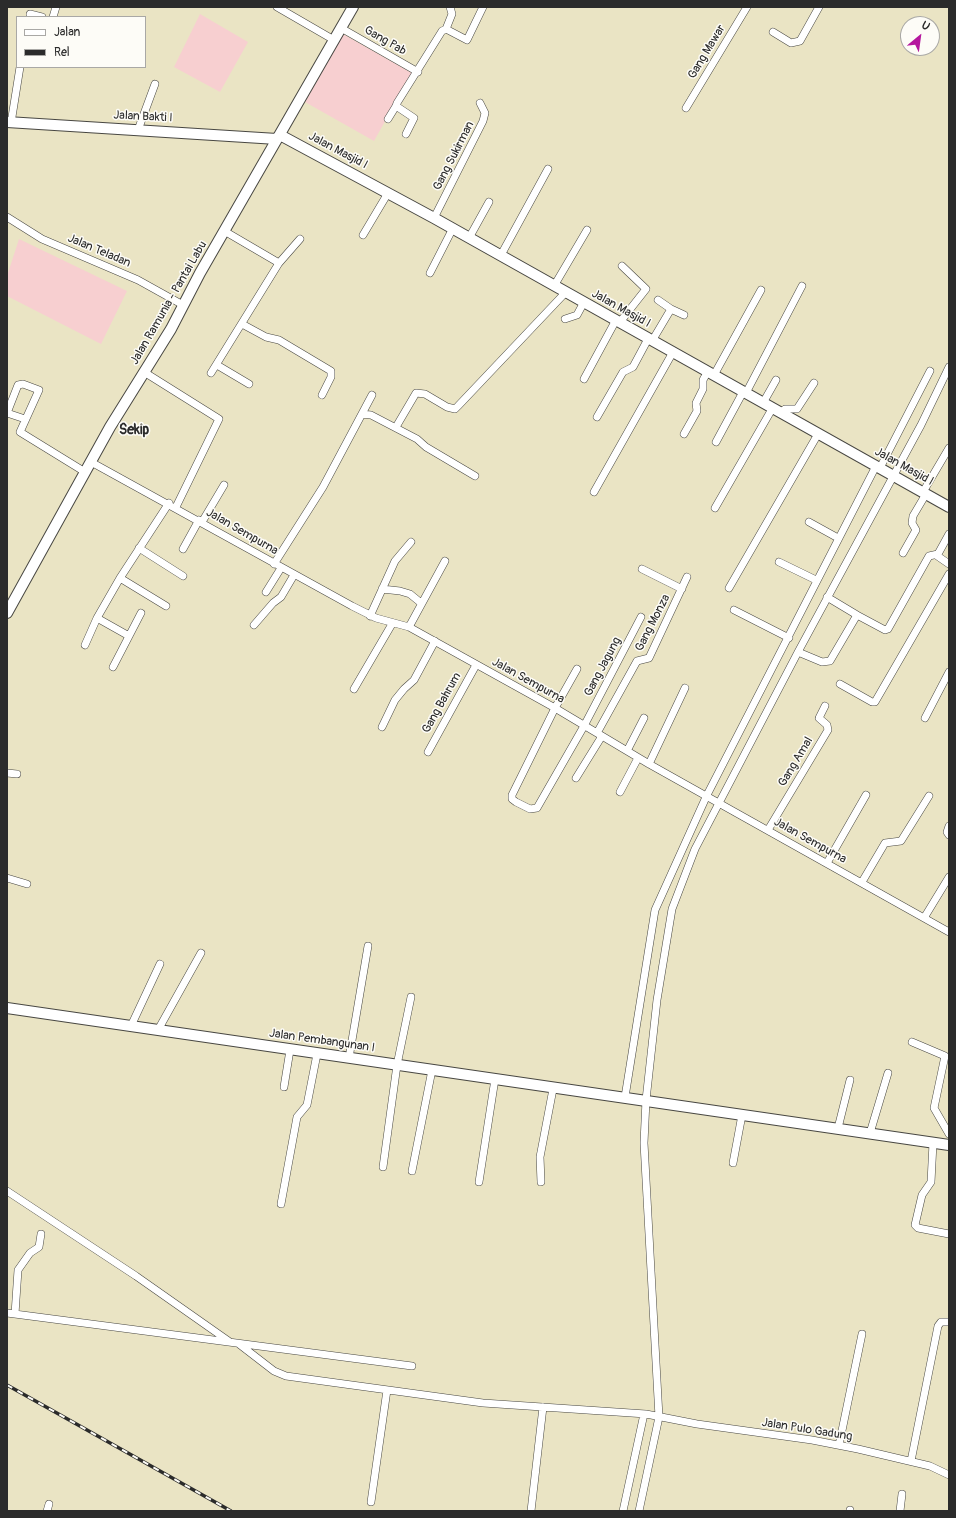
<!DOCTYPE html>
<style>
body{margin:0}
#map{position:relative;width:956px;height:1518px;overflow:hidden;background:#eae4c4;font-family:Pangolin,sans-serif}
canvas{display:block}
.frame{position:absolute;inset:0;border:8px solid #2b2b2b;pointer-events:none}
.legend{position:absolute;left:16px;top:16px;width:130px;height:52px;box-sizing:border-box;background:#fdfcf7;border:1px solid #a9a8a5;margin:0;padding:5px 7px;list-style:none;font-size:12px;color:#2b2b2b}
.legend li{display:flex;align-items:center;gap:8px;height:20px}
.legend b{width:20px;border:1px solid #a9a8a5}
.north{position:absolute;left:900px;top:16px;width:40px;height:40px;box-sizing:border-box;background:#fdfcf7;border:1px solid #a9a8a5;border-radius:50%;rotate:29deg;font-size:11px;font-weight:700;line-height:16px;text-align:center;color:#2b2b2b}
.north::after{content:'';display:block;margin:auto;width:14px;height:18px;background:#b5179e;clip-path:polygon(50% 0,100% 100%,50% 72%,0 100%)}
</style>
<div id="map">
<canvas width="956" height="1518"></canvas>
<div class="frame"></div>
<ul class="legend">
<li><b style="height:5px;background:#fff"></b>Jalan</li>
<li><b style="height:5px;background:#2b2b2b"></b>Rel</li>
</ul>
<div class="north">U</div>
</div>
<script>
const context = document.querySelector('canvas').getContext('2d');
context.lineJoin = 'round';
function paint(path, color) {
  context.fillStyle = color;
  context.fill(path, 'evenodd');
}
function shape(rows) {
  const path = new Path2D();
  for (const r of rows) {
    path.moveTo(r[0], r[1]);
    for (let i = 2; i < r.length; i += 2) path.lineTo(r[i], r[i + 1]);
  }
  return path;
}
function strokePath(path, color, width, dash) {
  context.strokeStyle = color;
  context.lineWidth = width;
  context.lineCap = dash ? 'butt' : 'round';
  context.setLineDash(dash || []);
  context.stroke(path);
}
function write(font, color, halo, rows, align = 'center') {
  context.font = font + ' Pangolin,sans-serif';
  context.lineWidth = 3;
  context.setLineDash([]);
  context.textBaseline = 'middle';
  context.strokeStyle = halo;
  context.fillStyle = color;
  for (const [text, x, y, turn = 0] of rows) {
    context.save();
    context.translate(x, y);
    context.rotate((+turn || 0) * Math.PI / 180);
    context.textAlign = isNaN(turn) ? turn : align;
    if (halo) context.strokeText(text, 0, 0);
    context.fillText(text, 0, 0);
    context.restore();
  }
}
const built = shape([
 [200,14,248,42,220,92,174,67],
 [343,34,412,73,374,141,305,102],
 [19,239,127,291,101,344,7,296,7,276]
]);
const street = shape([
 [277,7,334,40],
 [30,14,42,17],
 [53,17,56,7],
 [341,28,418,72],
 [446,29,452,14,450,7],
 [773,32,791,43,800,41,819,7],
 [686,108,747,7],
 [388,119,396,106],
 [11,123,20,67],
 [138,130,155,84],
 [406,134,414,118,396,106,397,103,442,31,446,29,467,40,483,7],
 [7,217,42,239,138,280,183,305],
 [434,218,483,121,485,113,480,103],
 [363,235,388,193],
 [469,238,489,202],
 [501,255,548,169],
 [279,263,300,239],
 [430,273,453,228],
 [554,286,587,230],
 [658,300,671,309],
 [565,319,577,315,584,302],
 [620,322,646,289,622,266],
 [242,324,266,337,279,340,331,371,331,377,322,395],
 [652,341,671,309,684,315],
 [217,365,249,384],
 [144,372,219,419,176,507],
 [211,373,279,263,226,232],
 [714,375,761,290],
 [584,379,616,320],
 [746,393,802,286],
 [763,403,776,380],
 [7,413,18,385,23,384,39,390,20,432,85,472],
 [7,413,25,419],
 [780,413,785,409,797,409,814,383],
 [362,414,371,415,417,439,426,447,475,476],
 [597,417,623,372,633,367,648,339],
 [396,427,416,393,425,394,447,407,455,409,458,406,566,292],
 [684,434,697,411,696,403,703,389,703,380,708,371],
 [716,442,743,392],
 [91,462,352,606,376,618,409,627,555,708,649,764,949,932],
 [880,468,930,371],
 [594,492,673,352],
 [923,492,949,448],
 [715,508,772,409],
 [202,522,224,485],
 [809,522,838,538],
 [139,548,183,576],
 [183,549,199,520],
 [903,553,916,530,912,523,913,516,926,494],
 [936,555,949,564],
 [779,562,816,580],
 [274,564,323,487,372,395],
 [642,569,682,589],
 [120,578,166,606],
 [729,588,818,434],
 [382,589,400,591,410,594,421,603],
 [266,592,281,568],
 [827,597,857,615],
 [734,610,789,638],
 [370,616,395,561,411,542],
 [97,618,129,636],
 [254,625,273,603,281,597,294,575],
 [409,627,445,561],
 [85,645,97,618,120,578,169,503],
 [798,652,822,662,830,661,857,615,885,630,888,629,929,556,938,554,949,534],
 [113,667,141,613],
 [577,669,555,708,512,795,512,799,516,802,530,809,537,808,545,794,584,726,641,617],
 [840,684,872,702,875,702,949,574],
 [354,689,392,624],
 [925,718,949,672],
 [382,727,395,700,404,689,414,680,435,641],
 [597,733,637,661,649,658,687,577],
 [627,751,644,718],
 [428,752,476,665],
 [649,764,685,688],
 [7,773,17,774],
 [576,778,602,736],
 [620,792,638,758],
 [949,826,947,832,949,835],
 [768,830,828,730,827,725,819,718,825,706],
 [827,863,866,795],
 [7,878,27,884],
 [862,882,885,843,901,841,929,796],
 [924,918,949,877],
 [131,1026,160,964],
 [158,1030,201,953],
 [912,1042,945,1056,934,1108,949,1134],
 [349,1058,368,946],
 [284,1087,290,1050],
 [625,1097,655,910,707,795,876,466],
 [838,1128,850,1080],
 [870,1133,888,1073],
 [933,1143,931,1182,922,1195,915,1225,918,1228,949,1234],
 [733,1163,742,1115],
 [383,1167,397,1065,411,997],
 [412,1171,432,1070],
 [479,1182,495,1079],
 [541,1182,540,1157,553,1089],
 [7,1191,136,1276,230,1342],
 [281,1204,297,1117,307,1105,317,1054],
 [7,1313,412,1366],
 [15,1314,18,1270,30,1253,39,1247,41,1234],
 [239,1344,274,1371,286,1376,483,1403,646,1414,697,1424,812,1440,858,1449,930,1466,949,1475],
 [839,1445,862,1334],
 [911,1461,938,1326,941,1322,949,1322],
 [371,1502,387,1390],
 [47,1511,49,1504],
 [531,1511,543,1407],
 [623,1511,644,1414],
 [639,1511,659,1417,644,1143,646,1100,657,1000,672,909,695,849,798,652,921,425,949,367],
 [850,1511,850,1510],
 [900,1511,902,1494]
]);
const secondary = shape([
 [7,122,277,139],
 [280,135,434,218,949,507],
 [7,613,110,427,171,329,200,273,353,7],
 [7,1008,949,1145]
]);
const rail = shape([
 [7,1385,231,1511]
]);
const streetNames = [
 ["Gang Pab",385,41,30],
 ["Gang Mawar",707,52,-59],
 ["Jalan Bakti I",143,117,3],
 ["Jalan Masjid I",338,151,28],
 ["Gang Sukirman",454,156,-63],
 ["Jalan Teladan",99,251,23],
 ["Jalan Ramunia - Pantai Labu",169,303,-60],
 ["Jalan Masjid I",621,309,29],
 ["Jalan Masjid I",904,467,29],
 ["Jalan Sempurna",242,532,30],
 ["Gang Monza",653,623,-63],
 ["Gang Jagung",603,667,-62],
 ["Jalan Sempurna",528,681,29],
 ["Gang Bahrum",442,703,-61],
 ["Gang Amal",796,762,-59],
 ["Jalan Sempurna",810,841,29],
 ["Jalan Pembangunan I",322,1041,8],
 ["Jalan Pulo Gadung",807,1430,9]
];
const quarterNames = [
 ["Sekip",134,430]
];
paint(built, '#f7cfd0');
strokePath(street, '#484742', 8);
strokePath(secondary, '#484742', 12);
strokePath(street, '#fff', 7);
strokePath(secondary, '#fff', 10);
strokePath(rail, '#2b2b2b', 3.5);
strokePath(rail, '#fdfcf7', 2, [6]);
write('12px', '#2b2b2b', '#fdfcf7', streetNames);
write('bold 14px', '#2b2b2b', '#fdfcf7', quarterNames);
</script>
